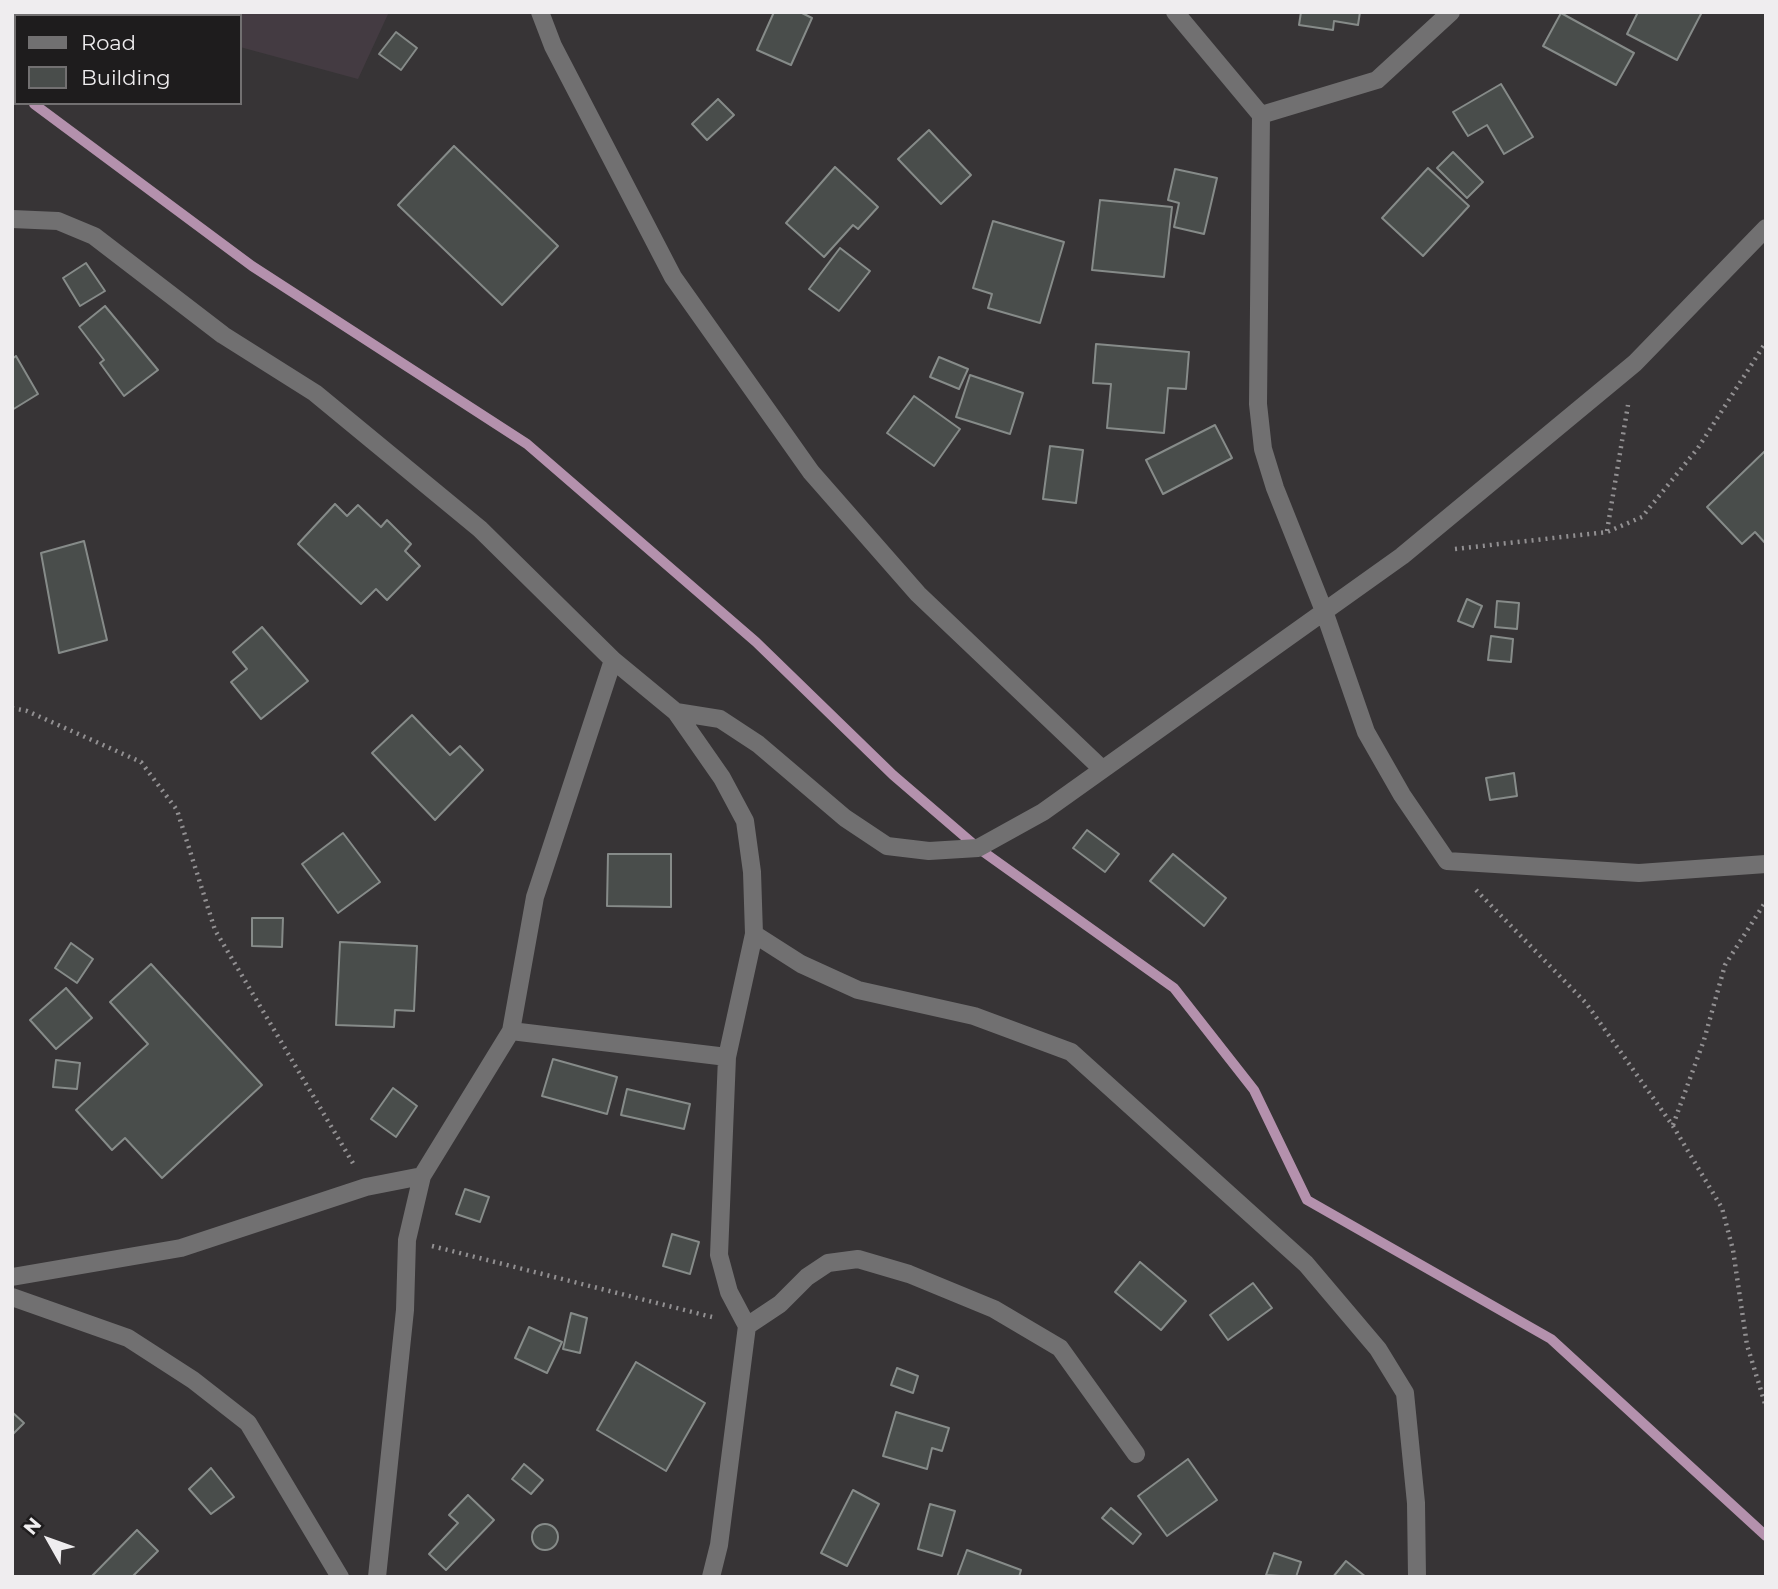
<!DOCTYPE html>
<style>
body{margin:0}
#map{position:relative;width:1778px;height:1589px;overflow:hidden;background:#373436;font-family:Montserrat,sans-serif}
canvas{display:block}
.frame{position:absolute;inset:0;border:14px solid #efedef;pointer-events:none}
.legend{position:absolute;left:14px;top:14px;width:228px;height:91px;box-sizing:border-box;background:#1e1c1d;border:2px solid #727071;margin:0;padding:9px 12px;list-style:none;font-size:21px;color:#efedef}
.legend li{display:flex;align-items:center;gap:14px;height:35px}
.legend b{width:35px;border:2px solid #727071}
.north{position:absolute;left:14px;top:1505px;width:70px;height:70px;-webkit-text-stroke:5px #1e1c1d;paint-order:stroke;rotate:310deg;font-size:19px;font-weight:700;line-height:28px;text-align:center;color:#efedef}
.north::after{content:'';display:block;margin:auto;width:24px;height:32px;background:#efedef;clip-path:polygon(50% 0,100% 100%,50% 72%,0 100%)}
</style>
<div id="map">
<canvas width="1778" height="1589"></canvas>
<div class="frame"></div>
<ul class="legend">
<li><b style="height:9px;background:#717071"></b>Road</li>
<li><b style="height:19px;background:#494d4b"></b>Building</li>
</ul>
<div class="north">N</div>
</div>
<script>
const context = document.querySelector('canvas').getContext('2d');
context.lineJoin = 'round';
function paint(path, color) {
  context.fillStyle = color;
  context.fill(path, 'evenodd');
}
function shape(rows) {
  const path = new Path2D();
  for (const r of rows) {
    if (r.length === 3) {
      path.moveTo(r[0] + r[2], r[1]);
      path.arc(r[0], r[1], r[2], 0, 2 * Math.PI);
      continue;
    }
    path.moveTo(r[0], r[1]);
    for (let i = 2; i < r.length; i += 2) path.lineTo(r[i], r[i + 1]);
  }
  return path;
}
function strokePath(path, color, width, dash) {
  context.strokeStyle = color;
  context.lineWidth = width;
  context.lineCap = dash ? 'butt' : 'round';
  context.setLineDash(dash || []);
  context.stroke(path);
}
const built = shape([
 [107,12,389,12,358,79,240,47,240,16,120,16]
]);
const stream = shape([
 [34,104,252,266,527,444,756,642,893,775,978,848,1174,988,1254,1090,1307,1200,1551,1339,1766,1536]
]);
const building = shape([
 [774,12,800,12,812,18,791,65,757,50,774,12],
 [1301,12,1360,12,1358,25,1334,21,1333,30,1299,25,1301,12],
 [1638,12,1702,12,1677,60,1627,34,1638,12],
 [1561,13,1634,53,1616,85,1543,46,1561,13],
 [396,32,417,48,401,70,379,54,396,32],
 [1501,84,1533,137,1504,154,1487,125,1468,136,1453,112,1501,84],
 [718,99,734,115,707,140,692,124,718,99],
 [929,130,971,175,941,204,898,159,929,130],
 [454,146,558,246,502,305,398,205,454,146],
 [1453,152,1483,182,1467,198,1437,168,1453,152],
 [835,167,878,207,858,229,853,225,824,257,786,223,835,167],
 [1428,168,1469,206,1423,256,1382,218,1428,168],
 [1175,169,1217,178,1204,234,1174,227,1179,203,1168,200,1175,169],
 [1100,200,1172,207,1164,277,1092,270,1100,200],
 [993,221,1064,242,1040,323,988,308,992,294,973,288,993,221],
 [840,248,870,271,839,311,809,289,840,248],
 [86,263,105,291,80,306,63,278,86,263],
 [105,306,158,370,124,396,100,363,104,360,79,327,105,306],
 [1096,344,1189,352,1186,389,1168,388,1164,433,1107,428,1111,384,1093,383,1096,344],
 [16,356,38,394,12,410,12,359,16,356],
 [939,357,968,369,959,389,930,377,939,357],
 [970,375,1023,393,1010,434,956,417,970,375],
 [914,396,960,429,934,466,887,433,914,396],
 [1215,425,1232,458,1163,494,1146,460,1215,425],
 [1050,446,1083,450,1076,503,1043,499,1050,446],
 [1766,450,1766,544,1755,532,1742,544,1707,507,1766,450],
 [335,504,347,516,358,505,381,527,387,520,411,544,405,551,420,566,387,600,376,589,361,604,298,544,335,504],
 [84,541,107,640,59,653,41,553,84,541],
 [1467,599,1482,606,1473,627,1458,621,1467,599],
 [1497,601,1519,603,1517,629,1495,627,1497,601],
 [262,627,308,681,261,719,231,682,247,669,233,652,262,627],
 [1491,636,1513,639,1511,662,1488,660,1491,636],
 [412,715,450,755,460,746,483,770,435,820,372,753,412,715],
 [1514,773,1517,796,1490,800,1486,778,1514,773],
 [1087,830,1119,854,1105,872,1073,848,1087,830],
 [343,833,380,882,338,913,302,864,343,833],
 [608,854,671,854,671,907,607,906,608,854],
 [1173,854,1226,898,1204,926,1150,881,1173,854],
 [252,918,283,918,282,947,252,946,252,918],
 [340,942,417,946,414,1011,395,1010,394,1027,336,1025,340,942],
 [71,943,93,959,77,983,55,968,71,943],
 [151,964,262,1085,162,1178,125,1138,112,1150,76,1110,148,1044,110,1002,151,964],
 [66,988,92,1018,56,1049,30,1020,66,988],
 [553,1059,617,1077,607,1114,542,1096,553,1059],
 [56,1060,80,1063,77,1089,53,1087,56,1060],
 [393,1088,417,1106,396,1137,371,1119,393,1088],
 [627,1089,690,1104,684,1129,621,1115,627,1089],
 [465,1189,489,1197,480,1222,456,1214,465,1189],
 [672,1234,699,1242,690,1274,663,1266,672,1234],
 [1140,1262,1186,1301,1161,1330,1115,1292,1140,1262],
 [1253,1283,1272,1308,1228,1340,1210,1315,1253,1283],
 [571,1313,587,1318,580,1353,563,1349,571,1313],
 [529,1327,562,1342,547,1373,515,1358,529,1327],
 [636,1362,705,1403,666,1471,597,1430,636,1362],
 [897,1368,918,1376,913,1393,891,1385,897,1368],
 [12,1412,24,1423,12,1435,12,1412],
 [896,1412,949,1428,942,1451,932,1448,927,1469,883,1456,896,1412],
 [1188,1459,1217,1500,1167,1536,1138,1496,1188,1459],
 [524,1464,543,1480,531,1494,512,1479,524,1464],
 [211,1468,234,1497,211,1514,189,1489,211,1468],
 [853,1490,879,1504,847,1566,821,1553,853,1490],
 [468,1495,494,1520,446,1570,429,1554,458,1523,449,1515,468,1495],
 [930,1504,955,1511,942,1556,918,1549,930,1504],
 [1111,1508,1141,1534,1133,1544,1102,1518,1111,1508],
 [545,1537,13],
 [137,1530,158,1551,132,1577,91,1577,137,1530],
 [967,1550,1021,1570,1019,1577,957,1577,967,1550],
 [1274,1553,1301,1562,1296,1577,1266,1575,1274,1553],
 [1346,1561,1366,1577,1333,1577,1346,1561]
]);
const path = shape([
 [1607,531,1628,405],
 [1455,549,1607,532,1642,517,1698,448,1766,342],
 [12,708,27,711,141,762,177,810,215,930,354,1165],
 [1476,890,1586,1003,1673,1126,1722,1208,1733,1250,1747,1345,1766,1407],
 [1673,1125,1704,1040,1725,965,1766,901],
 [432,1246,712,1317]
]);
const minor = shape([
 [540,12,553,46,673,277,811,472,918,594,1101,768],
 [1175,12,1261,115,1258,404,1263,449,1275,488,1324,611,1366,732,1402,795,1447,861,1639,873,1766,864],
 [1261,115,1377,80,1451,12],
 [12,219,58,221,94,236,223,335,315,393,480,529,613,660,676,712,720,719,758,744,845,818,887,846,929,851,978,848,1043,812,1402,556,1635,363,1766,228],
 [676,712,722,778,745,821,752,872,754,934,727,1057,719,1255,729,1292,747,1326,719,1545,711,1577],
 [754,934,801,964,858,990,974,1016,1071,1052,1306,1264,1378,1349,1405,1393,1416,1503,1417,1577],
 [511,1031,727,1057],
 [12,1277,181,1248,366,1187,422,1176],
 [12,1297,128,1338,193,1380,248,1423,340,1577],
 [747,1326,780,1304,807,1277,828,1263,858,1259,909,1274,994,1309,1060,1348,1136,1454],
 [377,1577,405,1310,407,1240,422,1176,511,1031,535,897,613,660]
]);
paint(built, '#443b42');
strokePath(stream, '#b491ad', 10);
paint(building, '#494d4b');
strokePath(building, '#868b89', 2);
strokePath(path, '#929092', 4.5, [2, 5]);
strokePath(minor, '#717071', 18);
</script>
